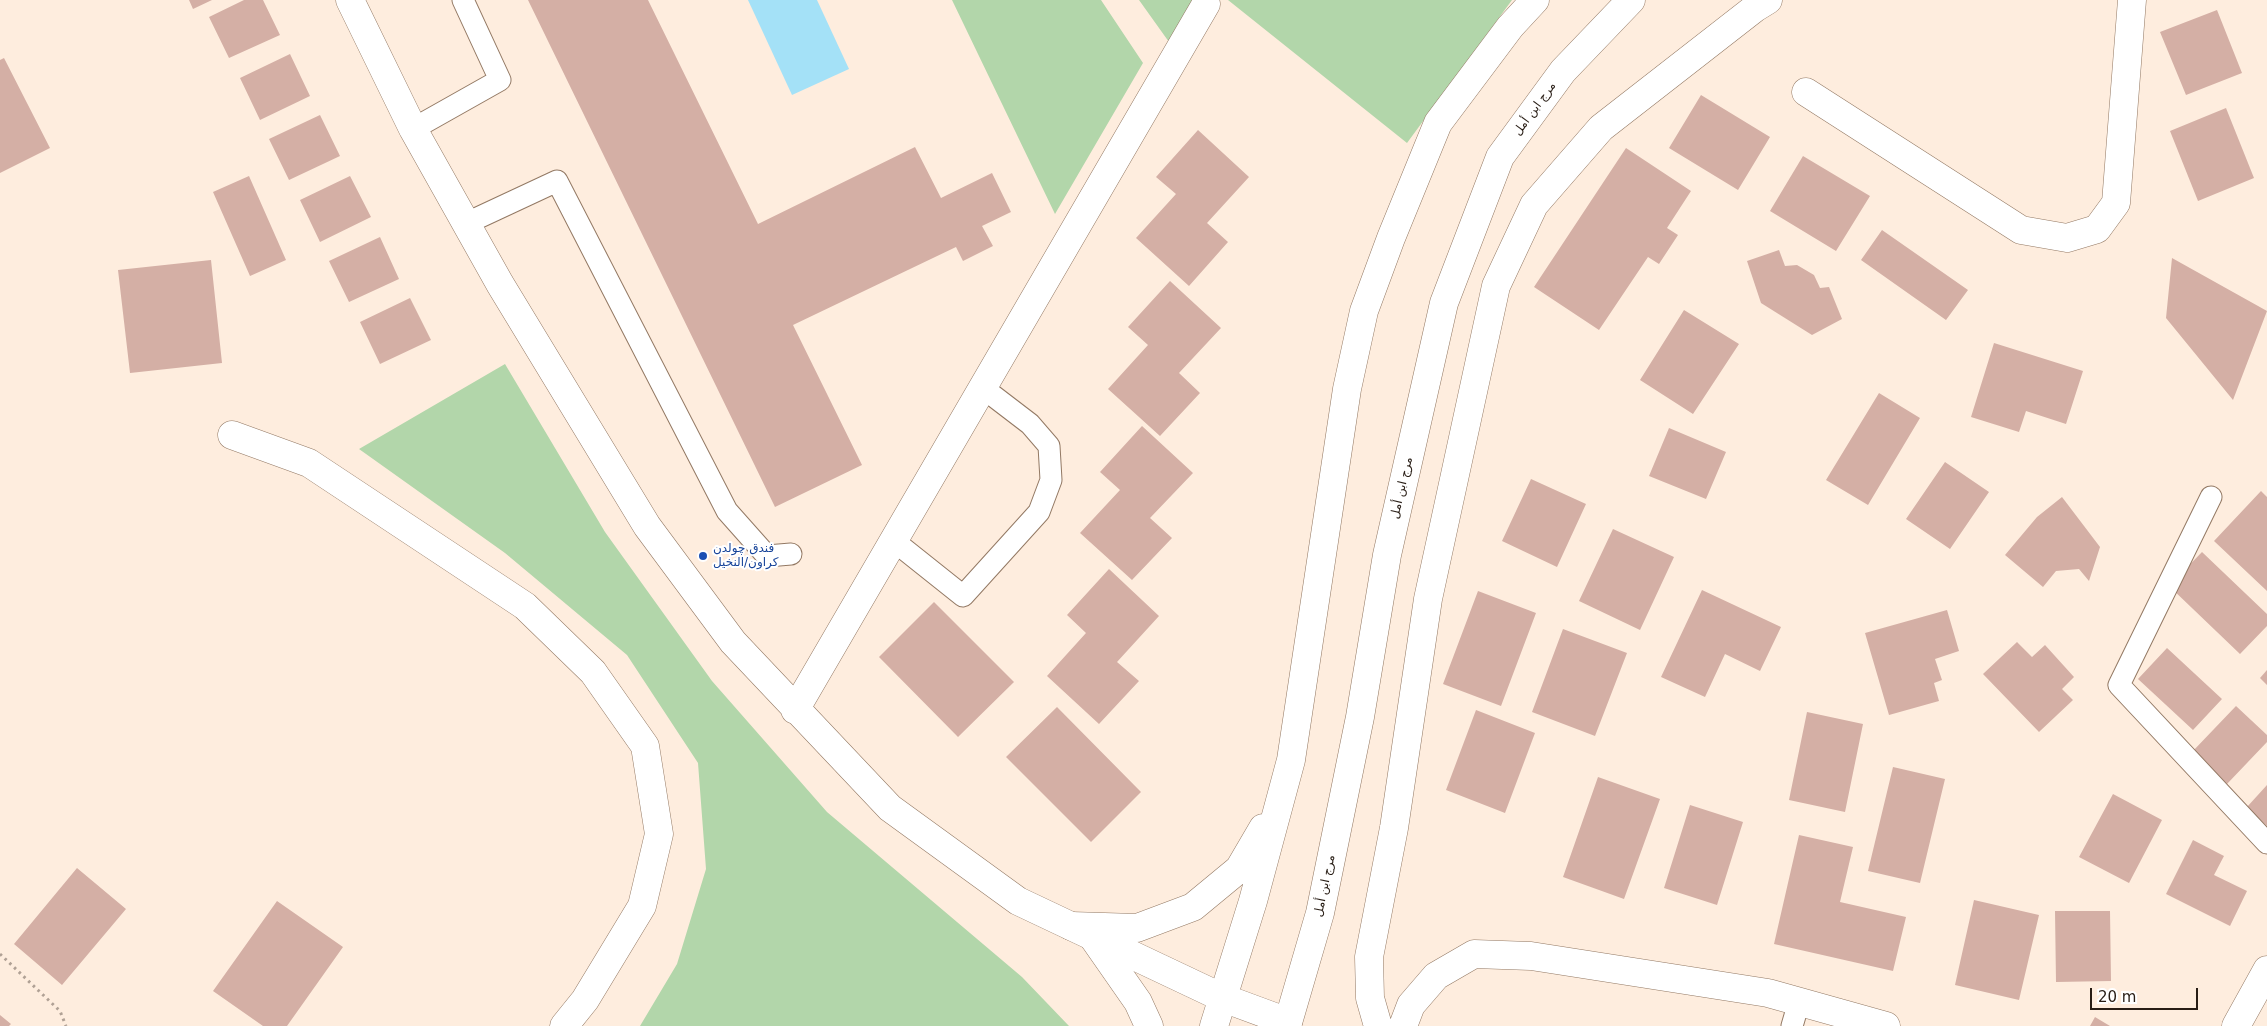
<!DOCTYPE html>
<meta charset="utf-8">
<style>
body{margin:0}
#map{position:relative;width:2267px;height:1026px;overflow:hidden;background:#feedde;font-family:"DejaVu Sans",sans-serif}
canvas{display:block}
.scale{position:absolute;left:2090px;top:988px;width:108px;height:22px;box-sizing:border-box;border:2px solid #281d15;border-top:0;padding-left:6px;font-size:15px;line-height:18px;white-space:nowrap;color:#281d15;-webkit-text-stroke:4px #fff;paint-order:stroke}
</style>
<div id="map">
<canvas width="2267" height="1026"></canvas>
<div class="scale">20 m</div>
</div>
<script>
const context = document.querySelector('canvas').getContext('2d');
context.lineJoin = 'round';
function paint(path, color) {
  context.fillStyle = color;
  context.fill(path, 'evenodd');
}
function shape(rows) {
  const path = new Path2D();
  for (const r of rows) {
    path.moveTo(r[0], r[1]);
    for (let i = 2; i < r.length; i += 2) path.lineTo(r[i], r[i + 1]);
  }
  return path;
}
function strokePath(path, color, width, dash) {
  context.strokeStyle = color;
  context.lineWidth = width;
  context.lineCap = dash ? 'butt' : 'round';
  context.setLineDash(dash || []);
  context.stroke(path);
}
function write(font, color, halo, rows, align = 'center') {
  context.font = font + ' "DejaVu Sans",Vazirmatn,sans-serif';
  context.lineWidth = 4;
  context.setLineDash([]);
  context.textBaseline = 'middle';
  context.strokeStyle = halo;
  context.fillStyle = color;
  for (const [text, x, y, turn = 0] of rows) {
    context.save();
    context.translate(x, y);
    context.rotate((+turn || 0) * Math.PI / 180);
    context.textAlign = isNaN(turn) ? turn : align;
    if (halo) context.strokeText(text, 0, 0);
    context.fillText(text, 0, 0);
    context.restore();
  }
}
const green = shape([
 [952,0,1101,0,1143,63,1055,214],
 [1139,0,1211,0,1174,49],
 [1228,0,1512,0,1407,143],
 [505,364,605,532,712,681,827,812,1022,977,1069,1026,640,1026,677,964,706,869,698,763,627,655,505,553,359,449]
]);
const water = shape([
 [748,0,817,0,849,69,792,95]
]);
const building = shape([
 [189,0,212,0,193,9],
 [244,0,263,0,280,35,229,58,209,17],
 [528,0,648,0,758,224,915,147,941,198,992,173,1011,212,982,226,993,246,963,261,956,247,793,325,862,465,775,507],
 [2217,10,2242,73,2186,95,2160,32],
 [290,54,310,96,260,120,240,78],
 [4,58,50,148,0,173,0,60],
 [1701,95,1770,137,1738,190,1669,148],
 [2226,108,2254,178,2198,201,2170,131],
 [320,115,340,156,289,180,269,139],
 [1198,130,1249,177,1207,223,1228,242,1189,286,1136,238,1176,194,1156,177],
 [1626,148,1691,191,1667,228,1678,235,1659,264,1648,257,1599,330,1534,287],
 [1803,156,1870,196,1836,251,1770,211],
 [249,176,286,260,250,276,213,192],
 [350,176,371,217,320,242,300,200],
 [1882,230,1968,290,1946,320,1861,260],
 [380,237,399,279,349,302,329,261],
 [1779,250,1785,266,1797,265,1814,275,1820,288,1829,287,1842,319,1812,335,1761,303,1747,261],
 [2172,258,2267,311,2233,400,2166,318],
 [211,260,222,363,130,373,118,270],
 [1170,281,1221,328,1179,373,1200,393,1160,436,1108,389,1148,345,1128,327],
 [410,298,431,340,380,364,360,322],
 [1684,310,1739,344,1693,414,1640,380],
 [1994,343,2083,371,2066,424,2026,411,2019,432,1971,417],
 [1879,393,1920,418,1868,505,1826,480],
 [1142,426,1193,473,1150,518,1172,538,1132,580,1080,533,1120,490,1100,472],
 [1669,428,1726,452,1706,499,1649,476],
 [1945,462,1989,492,1950,549,1906,519],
 [1531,479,1586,504,1557,567,1502,541],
 [2261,491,2267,497,2267,591,2214,541],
 [2062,497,2100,547,2089,581,2079,569,2056,571,2043,587,2005,555,2037,517],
 [1613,529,1674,557,1640,630,1579,601],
 [2202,552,2267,614,2267,626,2240,654,2169,586],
 [1109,569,1159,616,1117,662,1139,681,1099,724,1047,676,1086,633,1067,615],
 [1702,590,1781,627,1760,671,1725,654,1705,697,1661,677],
 [1478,591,1536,613,1501,706,1443,684],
 [934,602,1014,682,958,737,879,657],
 [1947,610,1959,651,1935,659,1942,680,1934,683,1939,701,1889,715,1865,633],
 [1563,629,1627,653,1595,736,1532,712],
 [2017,642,2032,657,2045,645,2074,677,2062,689,2073,700,2039,732,1983,674],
 [2167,648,2222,699,2193,730,2138,679],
 [2267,670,2267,685,2260,678],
 [2236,706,2267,735,2267,742,2227,784,2192,752],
 [1057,707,1141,792,1091,842,1006,757],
 [1476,710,1535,733,1505,813,1446,790],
 [1807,712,1863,724,1845,812,1789,800],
 [1893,767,1945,779,1920,883,1868,871],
 [1598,777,1660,799,1624,899,1563,877],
 [2267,785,2267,826,2247,807],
 [2113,794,2162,820,2129,883,2079,857],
 [1690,805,1743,822,1717,905,1664,888],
 [1799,835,1853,847,1840,902,1906,917,1893,971,1774,944],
 [2193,840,2224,856,2214,875,2247,891,2230,926,2166,894],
 [77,868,126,909,62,985,14,944],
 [1974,900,2039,915,2019,1000,1955,985],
 [277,901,343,947,287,1026,263,1026,213,991],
 [2055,911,2110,911,2111,981,2056,982],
 [0,1015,11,1024,9,1026,0,1026],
 [2095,1017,2110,1026,2090,1026]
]);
const path = shape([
 [0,954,60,1011,66,1026]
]);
const service = shape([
 [413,129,500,80,463,0],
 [467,223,557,181,727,511,767,556,791,554],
 [2211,497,2119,685,2267,843],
 [894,541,963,596,1039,512,1051,480,1049,446,1030,424,983,388],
 [1792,1026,1799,1002]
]);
const minor = shape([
 [350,0,413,129,500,284,647,526,733,642,890,808,1018,901,1223,998,1288,1022],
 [1806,92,2021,230,2067,238,2097,229,2116,203,2132,0],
 [232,435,309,463,525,606,593,672,645,746,659,834,642,906,585,1000,564,1026],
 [795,710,1206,4],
 [1378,1026,1370,998,1369,957,1394,828,1428,599,1496,286,1534,205,1601,128,1755,8,1768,0],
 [1403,1026,1411,1005,1436,976,1474,954,1531,956,1768,993,1886,1026],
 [2236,1026,2267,970]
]);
const tertiary = shape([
 [1071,926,1137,928,1193,907,1239,869,1263,828],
 [1092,936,1138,1002,1149,1026],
 [1214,1026,1253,901,1291,760,1347,389,1364,311,1391,238,1438,123,1510,27,1535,0],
 [1287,1026,1320,913,1360,717,1387,555,1444,303,1500,157,1563,71,1631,0]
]);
const markers = [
 [703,556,5,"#1a4fb4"]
];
const streetNames = [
 ["مرج ابن أمل",1535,109,-54],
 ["مرج ابن أمل",1402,488,-77],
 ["مرج ابن أمل",1325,886,-78]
];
const transitNames = [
 ["فندق چولدن",713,549],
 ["كراون/النخيل",713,563]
];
paint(green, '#b2d6aa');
paint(water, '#a4e1f7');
paint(building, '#d4afa5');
strokePath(service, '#937964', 23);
strokePath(minor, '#937964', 29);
strokePath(tertiary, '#937964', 29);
strokePath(path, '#b0a195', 3, [2.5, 4]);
strokePath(service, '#fff', 21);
strokePath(minor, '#fff', 28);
strokePath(tertiary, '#fff', 28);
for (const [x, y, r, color] of markers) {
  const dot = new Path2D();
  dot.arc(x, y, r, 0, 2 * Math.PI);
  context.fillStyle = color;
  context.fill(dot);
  strokePath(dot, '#fff', 2);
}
write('12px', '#281d15', '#fff', streetNames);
write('12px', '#164399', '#fff', transitNames, 'left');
</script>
